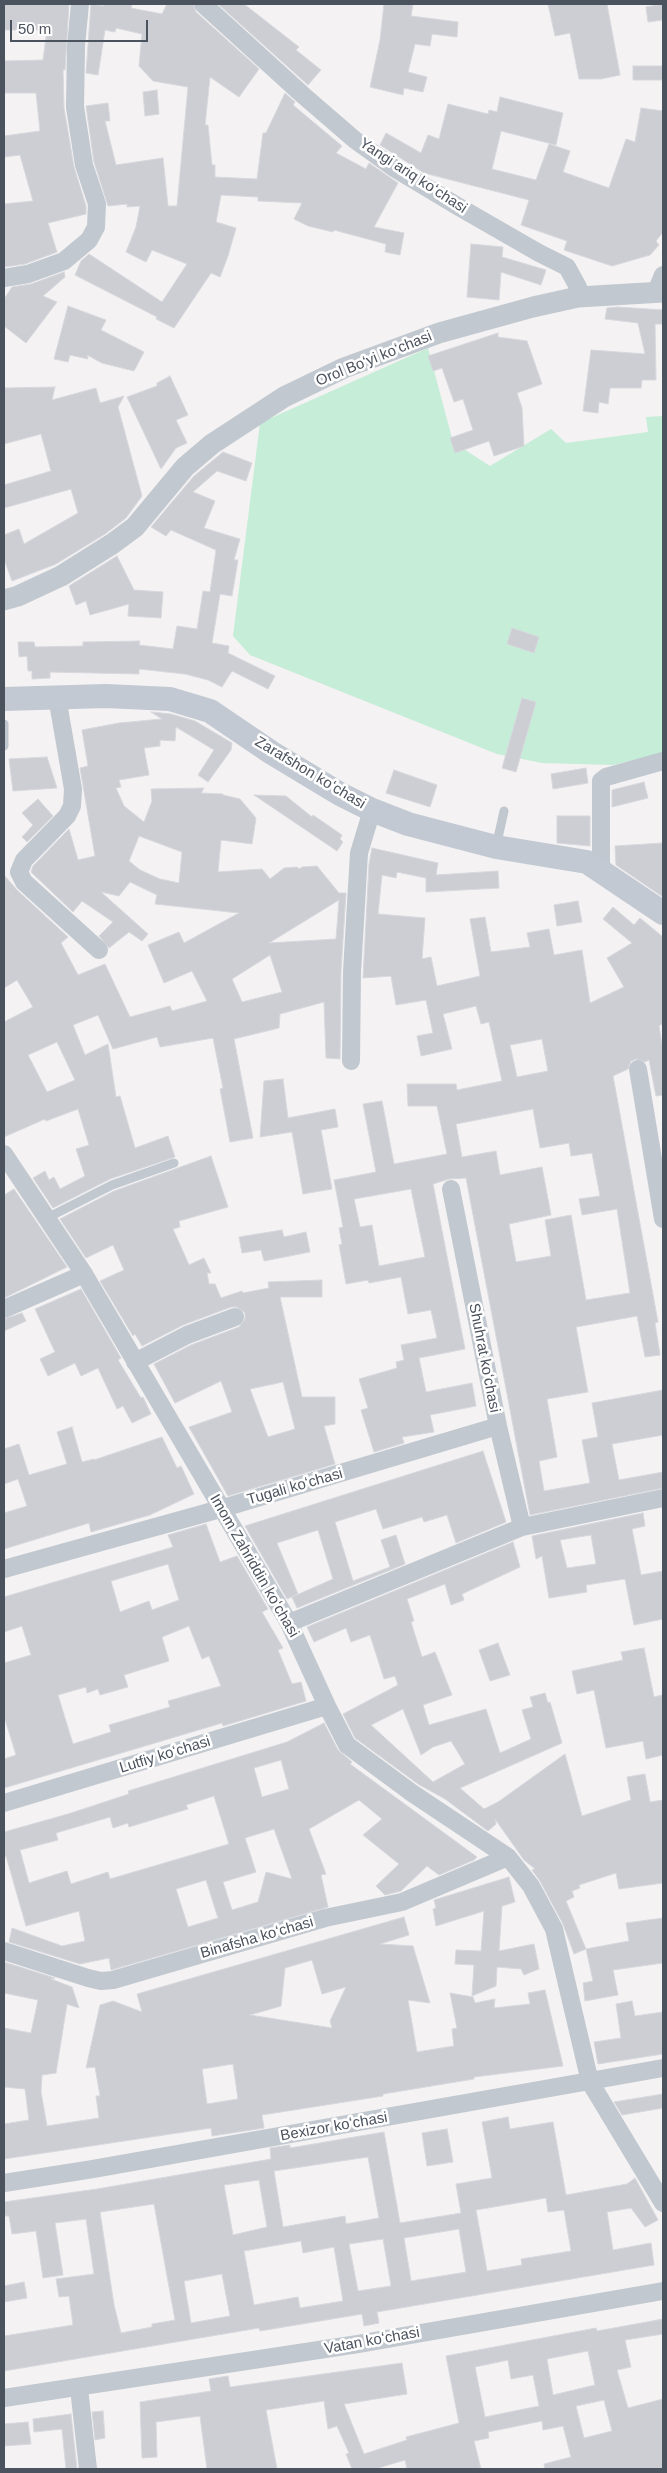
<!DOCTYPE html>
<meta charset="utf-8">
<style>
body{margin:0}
#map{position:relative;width:667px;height:2473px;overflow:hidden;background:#f4f2f2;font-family:Helvetica,sans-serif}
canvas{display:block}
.frame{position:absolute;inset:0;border:5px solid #4b535e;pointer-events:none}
.scale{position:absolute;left:10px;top:20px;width:138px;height:22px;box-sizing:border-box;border:2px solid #4b535e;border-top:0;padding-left:6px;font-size:15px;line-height:18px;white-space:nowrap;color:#4b535e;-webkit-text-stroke:4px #fff;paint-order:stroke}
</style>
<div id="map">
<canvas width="667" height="2473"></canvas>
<div class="frame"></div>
<div class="scale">50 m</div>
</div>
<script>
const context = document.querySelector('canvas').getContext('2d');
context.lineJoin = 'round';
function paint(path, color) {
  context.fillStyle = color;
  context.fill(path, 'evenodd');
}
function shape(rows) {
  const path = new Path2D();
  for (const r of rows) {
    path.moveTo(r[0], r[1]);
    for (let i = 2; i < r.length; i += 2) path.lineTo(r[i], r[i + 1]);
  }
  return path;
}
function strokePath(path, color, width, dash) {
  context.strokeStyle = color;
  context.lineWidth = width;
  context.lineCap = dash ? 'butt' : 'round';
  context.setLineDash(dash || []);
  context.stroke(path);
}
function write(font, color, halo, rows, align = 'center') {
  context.font = font + ' Helvetica,sans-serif';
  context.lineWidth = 5;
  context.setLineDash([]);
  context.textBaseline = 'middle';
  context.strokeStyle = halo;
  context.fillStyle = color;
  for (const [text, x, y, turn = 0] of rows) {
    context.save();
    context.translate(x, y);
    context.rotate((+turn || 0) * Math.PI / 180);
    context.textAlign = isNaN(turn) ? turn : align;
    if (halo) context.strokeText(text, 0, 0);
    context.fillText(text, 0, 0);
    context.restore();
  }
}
const green = shape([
 [428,348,453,442,490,466,551,429,566,443,648,432,646,417,663,416,663,753,613,765,542,763,497,754,250,655,233,636,260,423]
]);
const building = shape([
 [4,4,69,4,65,70,63,70,64,108,74,167,86,206,86,214,48,223,57,252,25,264,4,267,4,204,33,201,20,155,4,157,4,136,40,131,36,93,4,93,4,61,43,60,47,30,4,30,4,4],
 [91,4,104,6,105,4,132,4,131,8,162,14,167,4,193,4,196,12,259,69,239,97,210,77,205,125,208,125,212,165,215,165,215,177,257,179,263,133,266,133,285,93,295,102,293,105,342,146,336,153,366,169,369,163,398,183,374,227,404,233,400,255,385,252,386,244,334,230,333,232,308,226,294,219,302,203,258,201,258,197,221,195,216,222,236,228,228,256,220,277,211,273,174,328,156,319,157,317,75,275,81,261,89,254,162,302,187,264,152,250,146,262,126,252,136,227,140,206,127,207,127,204,108,206,94,162,86,106,108,103,110,121,105,121,116,165,163,158,168,206,177,206,188,87,153,81,139,66,142,34,116,28,115,32,105,30,98,75,86,73,91,4],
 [218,4,244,4,299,47,296,50,321,70,308,85,218,4],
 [384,4,413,4,411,16,458,22,457,37,432,34,430,46,415,44,408,72,427,77,423,92,404,88,403,95,370,87,380,40,384,4],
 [548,4,607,4,620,75,601,79,579,79,570,33,555,36,548,4],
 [663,4,663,20,648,22,646,7,663,4],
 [633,66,663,66,663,80,633,80,633,66],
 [157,90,159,114,145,116,143,92,157,90],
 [500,97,563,113,556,145,501,131,492,169,536,180,549,144,570,151,563,172,609,188,626,139,635,142,641,108,663,111,663,232,656,241,659,245,650,255,612,266,564,250,567,241,521,225,529,200,424,173,380,145,386,133,421,153,428,135,439,139,448,104,488,114,489,110,497,112,500,97],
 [471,244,503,247,502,257,546,270,541,285,501,272,499,300,467,297,471,244],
 [64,272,65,277,43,296,57,302,26,343,4,326,4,299,12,287,31,284,64,272],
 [68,306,106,320,101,330,144,352,134,371,102,363,87,355,88,359,70,355,68,362,54,359,68,306],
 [618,307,663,310,663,324,655,324,656,380,642,380,641,388,610,388,608,404,599,402,598,413,583,411,591,350,645,354,638,323,605,319,607,308,618,307],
 [498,333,498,337,527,341,542,384,517,393,522,408,524,446,494,456,489,441,455,453,450,438,473,430,463,399,454,402,442,368,433,371,428,356,498,333],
 [170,376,188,415,176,420,187,443,176,448,161,469,127,397,157,386,157,383,170,376],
 [55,387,52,400,96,388,100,403,124,396,118,407,142,496,126,518,105,534,56,564,12,581,4,559,4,535,19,529,24,544,78,513,71,489,4,508,4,485,51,471,41,434,4,444,4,388,55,387],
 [223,452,252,463,246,481,217,471,193,492,215,501,204,528,240,539,234,560,238,560,232,596,220,594,212,643,229,646,228,653,275,676,268,689,232,671,222,687,208,680,185,674,139,669,139,674,50,672,50,678,32,679,32,671,28,671,27,656,19,657,18,642,34,642,35,647,83,646,83,642,140,641,139,645,173,649,177,626,197,629,203,591,210,592,216,550,171,530,166,536,151,527,194,476,223,452],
 [117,556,134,590,163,592,161,618,128,616,129,604,90,615,86,601,76,605,69,586,117,556],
 [512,628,539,637,534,653,507,644,512,628],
 [522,698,536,702,516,772,502,768,522,698],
 [151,712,171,714,195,721,232,743,231,750,208,782,198,775,214,750,176,727,175,741,160,740,160,746,144,748,149,775,119,780,121,787,116,788,124,806,144,822,152,801,151,789,204,788,201,793,223,794,223,795,240,799,256,818,252,844,221,840,218,872,262,869,270,879,284,868,297,867,299,869,302,867,317,866,339,893,346,893,341,971,340,1059,326,1058,324,1002,280,1014,279,1028,234,1039,253,1138,230,1142,220,1089,223,1088,213,1038,160,1047,157,1037,113,1049,98,1015,73,1025,85,1055,108,1044,116,1097,120,1096,135,1148,168,1136,175,1157,110,1179,53,1208,33,1178,45,1171,49,1180,54,1177,60,1189,85,1176,76,1149,89,1145,78,1109,46,1121,45,1119,4,1137,4,1022,33,1007,17,980,4,988,4,875,17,890,68,937,61,943,78,975,105,964,130,1017,170,1006,172,1011,207,1001,192,971,164,983,148,945,179,932,184,943,239,913,155,904,157,895,130,882,119,896,101,892,148,934,142,941,129,932,109,948,99,936,113,922,82,901,73,912,31,872,33,866,69,829,78,860,95,856,80,768,88,766,82,730,119,723,162,719,151,712],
 [139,836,182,852,179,883,160,879,140,870,129,861,139,836],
 [339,900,336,939,269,943,339,900],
 [270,955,282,992,242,1002,232,979,270,955],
 [57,1042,75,1080,47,1092,28,1055,57,1042],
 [47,757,57,788,13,791,9,759,47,757],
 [586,768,588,783,553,789,551,774,586,768],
 [394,770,437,785,430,807,386,793,394,770],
 [644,782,648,798,612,807,612,790,644,782],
 [254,795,286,796,312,817,313,815,342,835,340,839,343,842,337,851,254,795],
 [38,799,53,816,27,842,22,837,33,825,22,813,38,799],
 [557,816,590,816,590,846,557,843,557,816],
 [663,843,663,897,616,865,615,846,663,843],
 [372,848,438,863,436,875,498,871,499,888,426,892,426,878,397,872,396,878,382,875,378,914,425,918,422,959,431,957,437,986,480,976,470,919,485,917,491,952,530,947,527,933,549,929,554,955,582,950,590,1003,624,987,607,958,632,943,603,919,613,907,634,925,640,918,663,937,663,1023,659,1026,663,1051,663,1095,656,1096,649,1060,645,1062,636,1059,631,1061,628,1069,613,1076,658,1322,655,1323,660,1355,645,1357,637,1316,576,1327,588,1392,547,1399,557,1457,539,1461,544,1491,590,1483,582,1440,598,1437,592,1403,663,1390,663,1435,612,1444,619,1480,663,1472,663,1488,530,1515,466,1178,449,1179,433,1184,465,1349,419,1358,426,1392,472,1383,476,1406,430,1415,434,1432,402,1437,404,1443,374,1452,361,1410,368,1408,359,1379,397,1368,396,1362,404,1360,401,1345,437,1338,431,1310,408,1314,401,1277,369,1283,368,1280,346,1284,339,1245,342,1244,339,1228,343,1227,334,1180,376,1172,363,1104,382,1101,394,1164,447,1154,437,1106,408,1106,407,1084,456,1084,457,1090,502,1081,489,1022,481,1024,476,1006,443,1014,452,1049,421,1056,417,1036,433,1033,426,1000,396,1005,391,976,363,978,369,864,372,848],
 [542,1039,548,1071,517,1077,510,1045,542,1039],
 [533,1109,540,1148,569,1143,571,1156,592,1153,600,1196,579,1199,582,1215,617,1209,630,1293,586,1300,571,1215,545,1220,551,1256,516,1262,509,1224,551,1215,542,1167,500,1175,496,1151,462,1157,456,1124,533,1109],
 [411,1189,425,1257,379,1266,372,1225,360,1227,354,1199,411,1189],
 [578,901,582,922,557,926,554,905,578,901],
 [283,1079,288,1118,335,1109,338,1127,321,1130,332,1189,303,1194,292,1132,260,1137,264,1081,283,1079],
 [211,1156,228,1207,179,1221,180,1227,173,1229,189,1265,204,1258,211,1273,207,1273,209,1284,215,1284,221,1298,242,1291,243,1293,269,1288,268,1282,322,1280,322,1297,280,1297,302,1397,335,1397,335,1424,324,1426,335,1464,228,1496,189,1427,232,1412,221,1381,175,1403,154,1364,191,1345,239,1327,245,1319,245,1313,237,1307,231,1307,183,1325,142,1346,135,1334,133,1336,100,1281,124,1270,113,1245,86,1258,60,1219,114,1191,211,1156],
 [283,1382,295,1429,268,1437,250,1389,283,1382],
 [14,1189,67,1267,4,1298,4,1195,14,1189],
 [282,1230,284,1237,306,1232,310,1252,264,1261,261,1250,242,1253,239,1237,282,1230],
 [81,1289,121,1358,118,1360,141,1398,143,1397,151,1414,132,1423,123,1406,117,1409,98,1368,81,1376,75,1363,48,1376,40,1359,55,1352,35,1309,81,1289],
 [22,1313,26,1321,4,1331,4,1319,22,1313],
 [72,1427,82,1462,94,1459,94,1460,162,1437,177,1468,181,1466,194,1494,150,1515,91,1532,89,1523,4,1549,4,1513,27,1506,18,1479,4,1484,4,1449,19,1444,29,1475,67,1464,57,1432,72,1427],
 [483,1451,506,1522,456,1543,447,1515,424,1522,422,1517,383,1529,376,1509,335,1522,353,1581,390,1567,381,1540,396,1535,405,1564,297,1608,292,1597,333,1579,318,1530,277,1543,298,1594,287,1599,245,1526,483,1451],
 [643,1513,645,1526,632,1529,641,1575,663,1571,663,1619,634,1625,625,1579,586,1585,587,1592,549,1598,542,1556,536,1559,532,1536,643,1513],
 [591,1535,596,1564,567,1568,560,1540,591,1535],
 [206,1524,220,1562,237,1556,268,1609,262,1612,283,1648,278,1650,292,1684,301,1682,306,1701,223,1726,222,1723,4,1788,4,1759,16,1755,4,1716,4,1663,31,1655,22,1626,4,1632,4,1597,173,1547,168,1535,206,1524],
 [168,1564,179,1600,152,1610,149,1601,120,1612,111,1581,168,1564],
 [189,1626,202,1659,209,1656,221,1686,168,1701,170,1707,109,1725,111,1732,73,1744,58,1695,86,1687,87,1693,98,1689,100,1695,128,1687,124,1675,169,1661,162,1637,189,1626],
 [513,1542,520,1567,462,1594,464,1600,451,1605,445,1584,407,1599,414,1621,411,1622,422,1657,435,1652,452,1695,423,1705,429,1725,486,1709,500,1753,531,1739,522,1710,533,1707,530,1697,545,1693,548,1703,550,1702,562,1743,460,1788,484,1809,498,1802,565,1754,582,1816,631,1800,627,1777,645,1774,650,1802,663,1800,663,1883,619,1889,616,1873,579,1885,580,1888,572,1891,574,1897,566,1901,586,1949,629,1941,626,1923,663,1918,663,1963,613,1970,618,1995,585,2001,583,1983,593,1981,586,1949,574,1954,563,1924,540,1881,532,1870,535,1869,524,1860,495,1819,496,1824,488,1831,445,1799,418,1784,355,1738,343,1714,398,1685,395,1676,384,1679,370,1635,351,1642,346,1628,314,1642,307,1627,513,1542],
 [403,1709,421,1755,433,1747,451,1741,465,1764,433,1782,371,1725,403,1709],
 [498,1643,510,1675,490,1681,479,1650,498,1643],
 [644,1648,654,1697,662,1695,663,1703,663,1755,646,1759,643,1741,606,1748,594,1690,577,1694,572,1671,623,1660,621,1652,644,1648],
 [324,1723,338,1750,352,1762,350,1764,477,1857,474,1860,439,1875,427,1866,401,1891,385,1895,376,1886,399,1864,363,1835,382,1819,359,1800,309,1829,326,1874,321,1875,328,1907,111,1970,109,1958,80,1964,9,1942,12,1928,62,1946,85,1941,79,1911,26,1926,6,1856,4,1857,4,1832,68,1814,129,1794,128,1791,287,1742,324,1723],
 [281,1760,289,1789,262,1797,254,1768,281,1760],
 [214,1796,229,1844,110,1879,108,1872,71,1884,67,1871,29,1883,20,1850,58,1840,56,1833,110,1817,113,1828,128,1823,129,1827,188,1809,186,1805,214,1796],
 [274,1829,292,1879,266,1872,258,1902,232,1910,223,1882,256,1872,245,1838,274,1829],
 [206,1880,218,1918,188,1927,176,1889,206,1880],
 [509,1877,515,1902,502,1906,499,1951,534,1944,539,1969,524,1975,521,1969,497,1967,496,1986,472,1996,474,1965,455,1964,456,1950,481,1951,484,1911,436,1926,433,1909,436,1908,434,1900,509,1877],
 [404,1917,409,1935,380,1944,413,1946,430,2003,408,2000,417,2052,454,2046,452,2029,457,2028,450,1993,473,1997,475,2003,495,1999,494,2008,530,2004,528,1993,545,1990,563,2066,474,2077,474,2079,383,2094,383,2096,262,2115,264,2128,212,2136,211,2128,4,2159,4,2124,29,2120,25,2089,4,2087,4,2028,31,2033,38,2000,4,1993,4,1962,55,1978,51,1979,72,1987,79,2008,67,2004,56,2073,42,2075,41,2092,47,2126,99,2118,96,2096,100,2096,95,2067,86,2068,100,2005,113,2001,142,2012,137,1994,404,1917],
 [312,1960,322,1994,346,1987,330,2021,332,2028,250,2015,281,2006,285,1968,312,1960],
 [233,2064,238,2099,207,2104,202,2069,233,2064],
 [632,2001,635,2016,663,2012,663,2054,598,2064,594,2042,621,2038,616,2004,632,2001],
 [663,2094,663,2108,622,2115,614,2102,663,2094],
 [508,2117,510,2129,553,2122,566,2195,627,2184,635,2178,658,2220,645,2227,631,2208,607,2212,613,2250,651,2243,654,2265,377,2312,379,2323,364,2326,362,2314,260,2331,259,2328,4,2371,4,2336,73,2325,69,2296,59,2297,56,2279,94,2274,86,2219,55,2223,63,2275,43,2278,36,2231,12,2234,9,2216,4,2216,4,2202,97,2189,271,2159,270,2148,290,2145,290,2148,384,2132,400,2223,461,2213,456,2184,492,2178,482,2122,508,2117],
 [368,2157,379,2218,346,2224,345,2216,283,2227,274,2171,368,2157],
 [259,2180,267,2227,233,2235,224,2185,259,2180],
 [546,2198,548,2212,564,2210,571,2251,521,2259,522,2265,487,2271,476,2210,546,2198],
 [154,2204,175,2320,152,2324,152,2327,121,2333,114,2305,100,2212,154,2204],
 [459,2229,466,2272,411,2281,404,2238,459,2229],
 [383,2239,391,2286,358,2291,349,2244,383,2239],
 [301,2241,303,2253,334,2247,343,2301,300,2308,298,2297,254,2305,244,2251,301,2241],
 [222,2274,230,2316,191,2323,184,2281,222,2274],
 [447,2129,453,2162,427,2166,422,2133,447,2129],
 [24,2282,27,2298,4,2302,4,2286,24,2282],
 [663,2319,663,2334,625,2340,631,2367,617,2370,628,2408,663,2399,663,2469,545,2469,544,2464,571,2457,563,2426,543,2430,542,2421,488,2432,489,2438,474,2441,481,2469,407,2469,405,2460,375,2469,352,2469,346,2454,349,2453,337,2426,328,2429,324,2401,266,2410,277,2469,207,2469,200,2416,156,2422,157,2457,142,2458,140,2402,211,2391,209,2379,228,2376,230,2387,402,2363,407,2394,344,2404,364,2454,407,2440,406,2437,459,2423,446,2356,596,2328,597,2331,663,2319],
 [588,2351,595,2385,553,2395,547,2359,588,2351],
 [508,2360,511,2379,533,2375,539,2406,485,2417,475,2367,508,2360],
 [604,2400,612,2431,584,2438,576,2406,604,2400],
 [103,2411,105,2438,95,2440,92,2412,103,2411],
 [71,2414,77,2469,66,2469,62,2429,34,2432,33,2419,71,2414],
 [28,2422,31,2444,4,2446,4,2424,28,2422]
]);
const service = shape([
 [4,724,4,746],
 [496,847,504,811],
 [47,1218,112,1185,174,1163]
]);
const minor = shape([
 [203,4,304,96,355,140,394,168,459,207,539,253,567,267,578,287,578,297],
 [4,278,28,274,64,261,89,240,96,227,97,204,84,165,75,107,76,46,80,4],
 [656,292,663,275],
 [57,697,73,789,72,806,67,816,24,860,19,872,24,882,99,950],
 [601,872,601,781,606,777,663,761],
 [351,1061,352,972,359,853,372,810],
 [638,1069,663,1219],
 [4,1154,84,1274,289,1623,327,1706,347,1745,412,1793,508,1857,531,1886,554,1929,590,2082,663,2203],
 [451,1189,498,1426,522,1527],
 [4,1309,84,1274],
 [135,1362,187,1335,235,1317],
 [4,1569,220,1509,498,1426],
 [289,1623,522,1527,663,1498],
 [4,1803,327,1706],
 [4,1951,88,1978,101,1981,113,1980,325,1918,402,1902,508,1857],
 [4,2183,93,2169,663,2068],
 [79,2388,88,2469],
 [4,2398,358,2344,663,2291]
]);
const tertiary = shape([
 [4,600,18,596,61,576,112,544,135,527,185,467,212,444,284,397,344,368,439,333,533,307,578,297,663,292]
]);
const secondary = shape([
 [4,699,106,696,170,699,210,711,272,753,340,794,372,810,408,824,496,847,587,862,663,913]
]);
const streetNames = [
 ["Yangi ariq koʻchasi",413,176,33],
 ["Orol Boʻyi koʻchasi",374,359,-22],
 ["Zarafshon koʻchasi",310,773,31],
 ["Shuhrat koʻchasi",484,1358,79],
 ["Tugali koʻchasi",295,1487,-16],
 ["Imom Zahriddin koʻchasi",254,1566,60],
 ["Lutfiy koʻchasi",165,1755,-17],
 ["Binafsha koʻchasi",257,1938,-16],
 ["Bexizor koʻchasi",334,2127,-10],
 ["Vatan koʻchasi",372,2341,-10]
];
paint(green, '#c5edd8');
paint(building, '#ccced4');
strokePath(building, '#d7d8dd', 1);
strokePath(service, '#c1c8cf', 9);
strokePath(minor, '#c1c8cf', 18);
strokePath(tertiary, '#c1c8cf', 21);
strokePath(secondary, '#c2c9d3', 24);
write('15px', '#4b535e', '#fff', streetNames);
</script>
